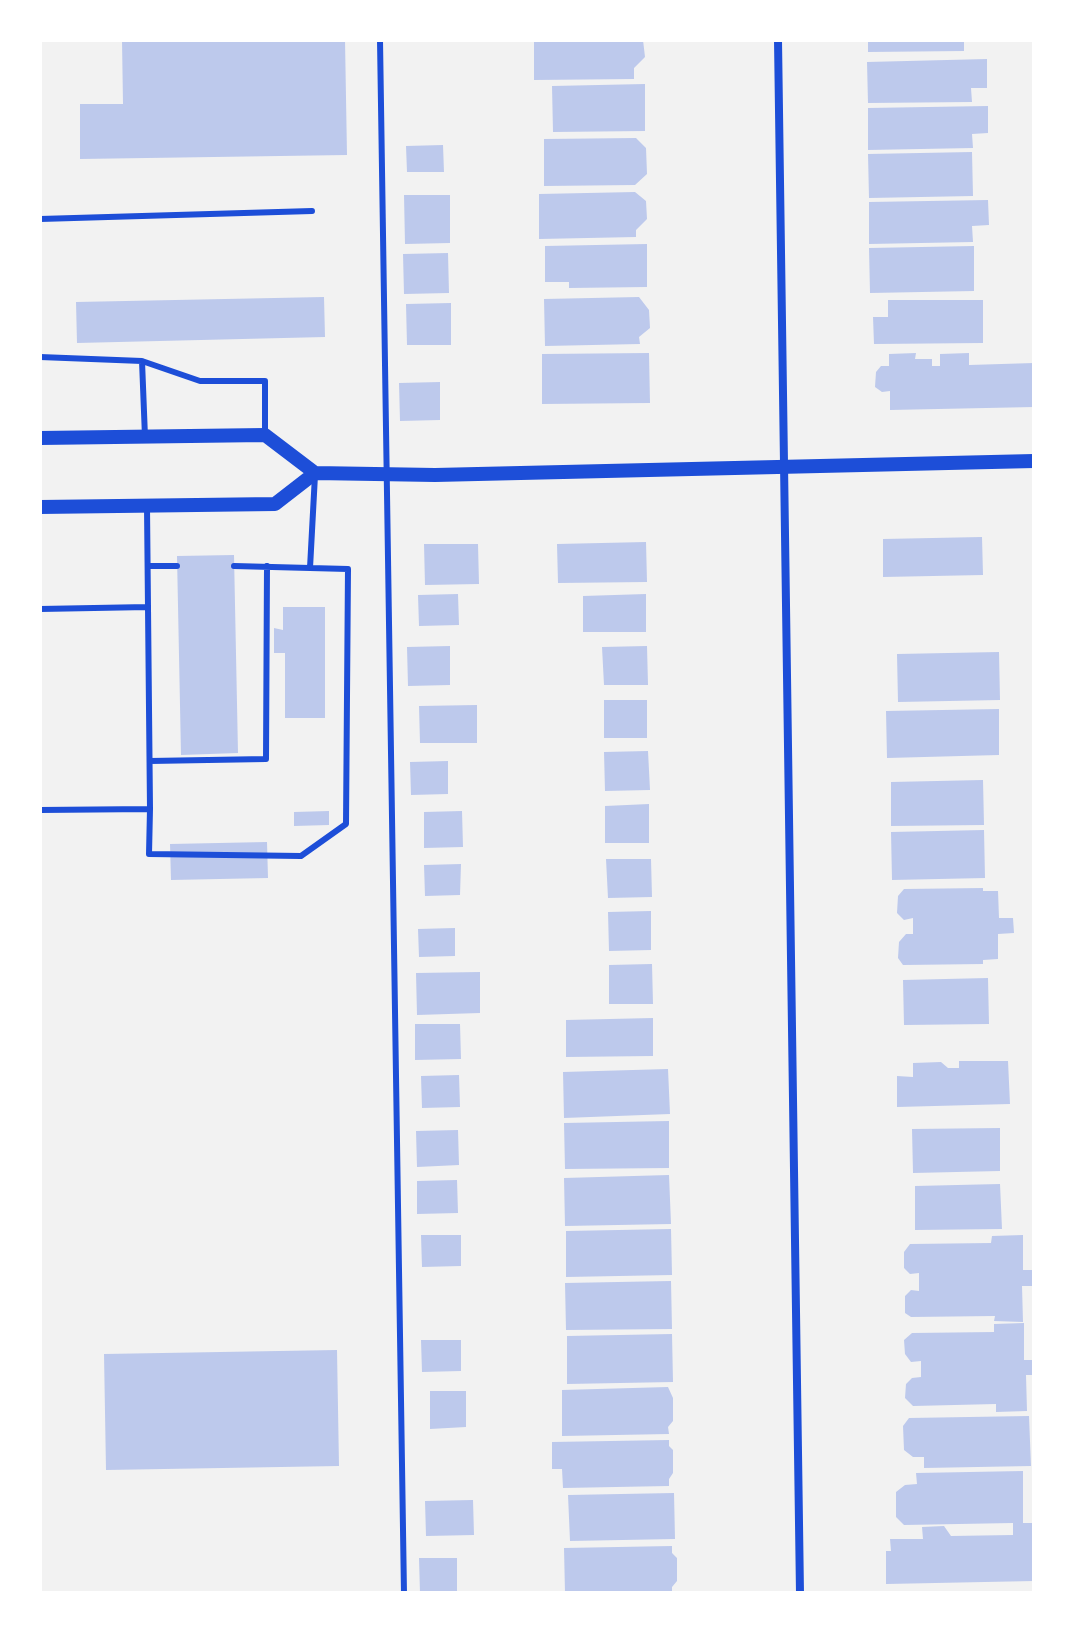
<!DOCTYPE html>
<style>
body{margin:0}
#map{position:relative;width:1074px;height:1633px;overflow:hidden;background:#f2f2f2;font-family:Karla,sans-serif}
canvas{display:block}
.frame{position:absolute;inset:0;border:42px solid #fff;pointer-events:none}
</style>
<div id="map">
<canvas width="1074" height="1633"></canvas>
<div class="frame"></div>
</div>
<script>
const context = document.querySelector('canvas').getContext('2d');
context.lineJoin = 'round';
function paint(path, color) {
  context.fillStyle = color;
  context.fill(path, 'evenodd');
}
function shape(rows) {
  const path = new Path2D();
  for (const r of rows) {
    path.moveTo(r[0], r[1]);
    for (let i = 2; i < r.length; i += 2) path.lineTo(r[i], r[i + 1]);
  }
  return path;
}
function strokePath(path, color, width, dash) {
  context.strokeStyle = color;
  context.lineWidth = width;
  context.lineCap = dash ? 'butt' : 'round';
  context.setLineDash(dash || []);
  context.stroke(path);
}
const building = shape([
 [122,40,345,40,347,155,80,159,80,104,123,104],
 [534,40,643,40,645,57,634,68,634,79,534,80],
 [868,40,964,40,964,51,868,52],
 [987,59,987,88,971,88,972,102,868,103,867,62],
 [645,84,645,131,553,132,552,86],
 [988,106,988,133,972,134,973,148,868,150,868,108],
 [636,138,646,148,647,174,635,185,544,186,544,139],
 [443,145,444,172,407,172,406,146],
 [972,152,973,196,869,198,868,154],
 [635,192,646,201,647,219,636,230,636,237,539,239,539,194],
 [404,195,450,195,450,243,405,244],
 [988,200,989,225,972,226,973,242,869,244,869,202],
 [647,244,647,287,569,288,569,282,545,282,545,246],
 [974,246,974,291,870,293,869,248],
 [448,253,449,293,404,294,403,254],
 [324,297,325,337,77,343,76,302],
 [639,297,649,310,650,328,639,337,640,344,545,346,544,299],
 [888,300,983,300,983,343,874,344,873,317,888,317],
 [451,303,451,345,407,345,406,304],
 [649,353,650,403,542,404,542,354],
 [916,353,915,359,932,359,932,366,940,366,940,354,969,353,969,365,1034,363,1034,407,890,410,890,391,882,392,875,387,876,372,881,366,889,366,889,354],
 [440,382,440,420,400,421,399,383],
 [982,537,983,575,883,577,883,539],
 [646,542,647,582,558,583,557,544],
 [424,544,478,544,479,584,425,585],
 [234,555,238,753,181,755,177,556],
 [458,594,459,625,419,626,418,595],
 [646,594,646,632,583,632,583,596],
 [283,607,325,607,325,718,285,718,285,653,274,653,274,628,283,630],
 [450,646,450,685,408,686,407,647],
 [647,646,648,685,604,685,602,647],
 [999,652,1000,700,898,702,897,654],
 [604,700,647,700,647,738,604,738],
 [477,705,477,743,420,743,419,706],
 [999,709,999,755,887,758,886,711],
 [648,751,650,790,605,791,604,752],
 [448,761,448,794,411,795,410,762],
 [983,780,984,825,891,826,891,782],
 [649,804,649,843,605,843,605,806],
 [329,811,329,825,294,826,294,812],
 [462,811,463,847,424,848,424,812],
 [984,830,985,878,892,880,891,832],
 [267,842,268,878,171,880,170,844],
 [606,859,651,859,652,897,608,898],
 [461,864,460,895,425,896,424,865],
 [983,888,983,891,998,891,999,918,1013,918,1014,933,998,934,998,959,983,960,983,964,903,965,898,958,899,942,906,934,913,934,913,918,904,920,897,913,898,896,904,889],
 [651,911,651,950,609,951,608,912],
 [455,928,455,956,419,957,418,929],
 [652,964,653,1004,609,1004,609,965],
 [480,972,480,1013,417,1015,416,973],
 [988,978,989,1024,904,1025,903,980],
 [653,1018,653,1056,566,1057,566,1020],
 [415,1024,460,1024,461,1059,415,1060],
 [959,1061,1008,1061,1010,1104,897,1107,897,1076,913,1077,913,1063,941,1062,948,1068,959,1068],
 [668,1069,670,1114,564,1118,563,1072],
 [459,1075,460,1107,422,1108,421,1076],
 [669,1121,669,1168,565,1169,564,1123],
 [1000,1128,1000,1171,913,1173,912,1129],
 [458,1130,459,1165,417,1167,416,1131],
 [669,1175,671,1224,565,1226,564,1178],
 [457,1180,458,1213,417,1214,417,1181],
 [1000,1184,1002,1229,915,1230,915,1186],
 [671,1229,672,1275,566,1277,566,1231],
 [421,1235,461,1235,461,1266,422,1267],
 [1023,1235,1023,1270,1034,1270,1034,1286,1022,1286,1023,1322,994,1321,995,1316,911,1317,905,1313,905,1296,911,1290,919,1291,919,1273,910,1274,904,1268,904,1252,910,1244,991,1243,992,1236],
 [671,1281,672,1329,566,1330,565,1283],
 [1024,1323,1024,1360,1034,1360,1034,1375,1026,1375,1027,1411,996,1412,996,1404,913,1406,905,1398,906,1384,912,1378,921,1377,921,1361,911,1362,905,1354,904,1340,912,1333,994,1332,994,1324],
 [672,1334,673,1382,567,1384,567,1336],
 [421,1340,461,1340,461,1371,422,1372],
 [337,1350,339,1466,106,1470,104,1354],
 [668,1387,673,1398,673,1421,668,1427,669,1434,562,1436,562,1390],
 [430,1391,466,1391,466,1427,430,1429],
 [1029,1416,1031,1466,924,1468,924,1457,913,1457,904,1450,903,1426,909,1418],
 [669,1440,669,1446,673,1450,673,1473,669,1479,669,1486,563,1488,562,1469,552,1469,552,1442],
 [1023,1471,1023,1523,1034,1523,1034,1581,886,1584,886,1551,891,1551,890,1539,923,1539,922,1527,944,1526,951,1536,1013,1535,1013,1523,904,1525,896,1517,896,1492,905,1485,917,1484,916,1473],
 [674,1493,675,1539,570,1541,568,1495],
 [473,1500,474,1535,426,1536,425,1501],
 [672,1546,672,1553,677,1558,677,1581,672,1587,672,1593,565,1593,564,1548],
 [419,1558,457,1558,457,1593,420,1593]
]);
const service = shape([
 [380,40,404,1593],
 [40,219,312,211],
 [40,357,142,361,200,381,265,381,265,433],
 [142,361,145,437],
 [148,566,177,566],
 [310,568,315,475],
 [40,609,148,607],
 [150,761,266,759,267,566],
 [150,809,149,854,301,856,346,824,348,569,234,566],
 [40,810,150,809,147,507]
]);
const minor = shape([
 [778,40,800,1593]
]);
const tertiary = shape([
 [40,438,265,435,315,473,435,475,1034,461],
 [40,507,275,504,315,473]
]);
paint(building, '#bdc9ec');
strokePath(service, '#1d4ed8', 6);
strokePath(minor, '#1d4ed8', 8);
strokePath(tertiary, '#1d4ed8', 14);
</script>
